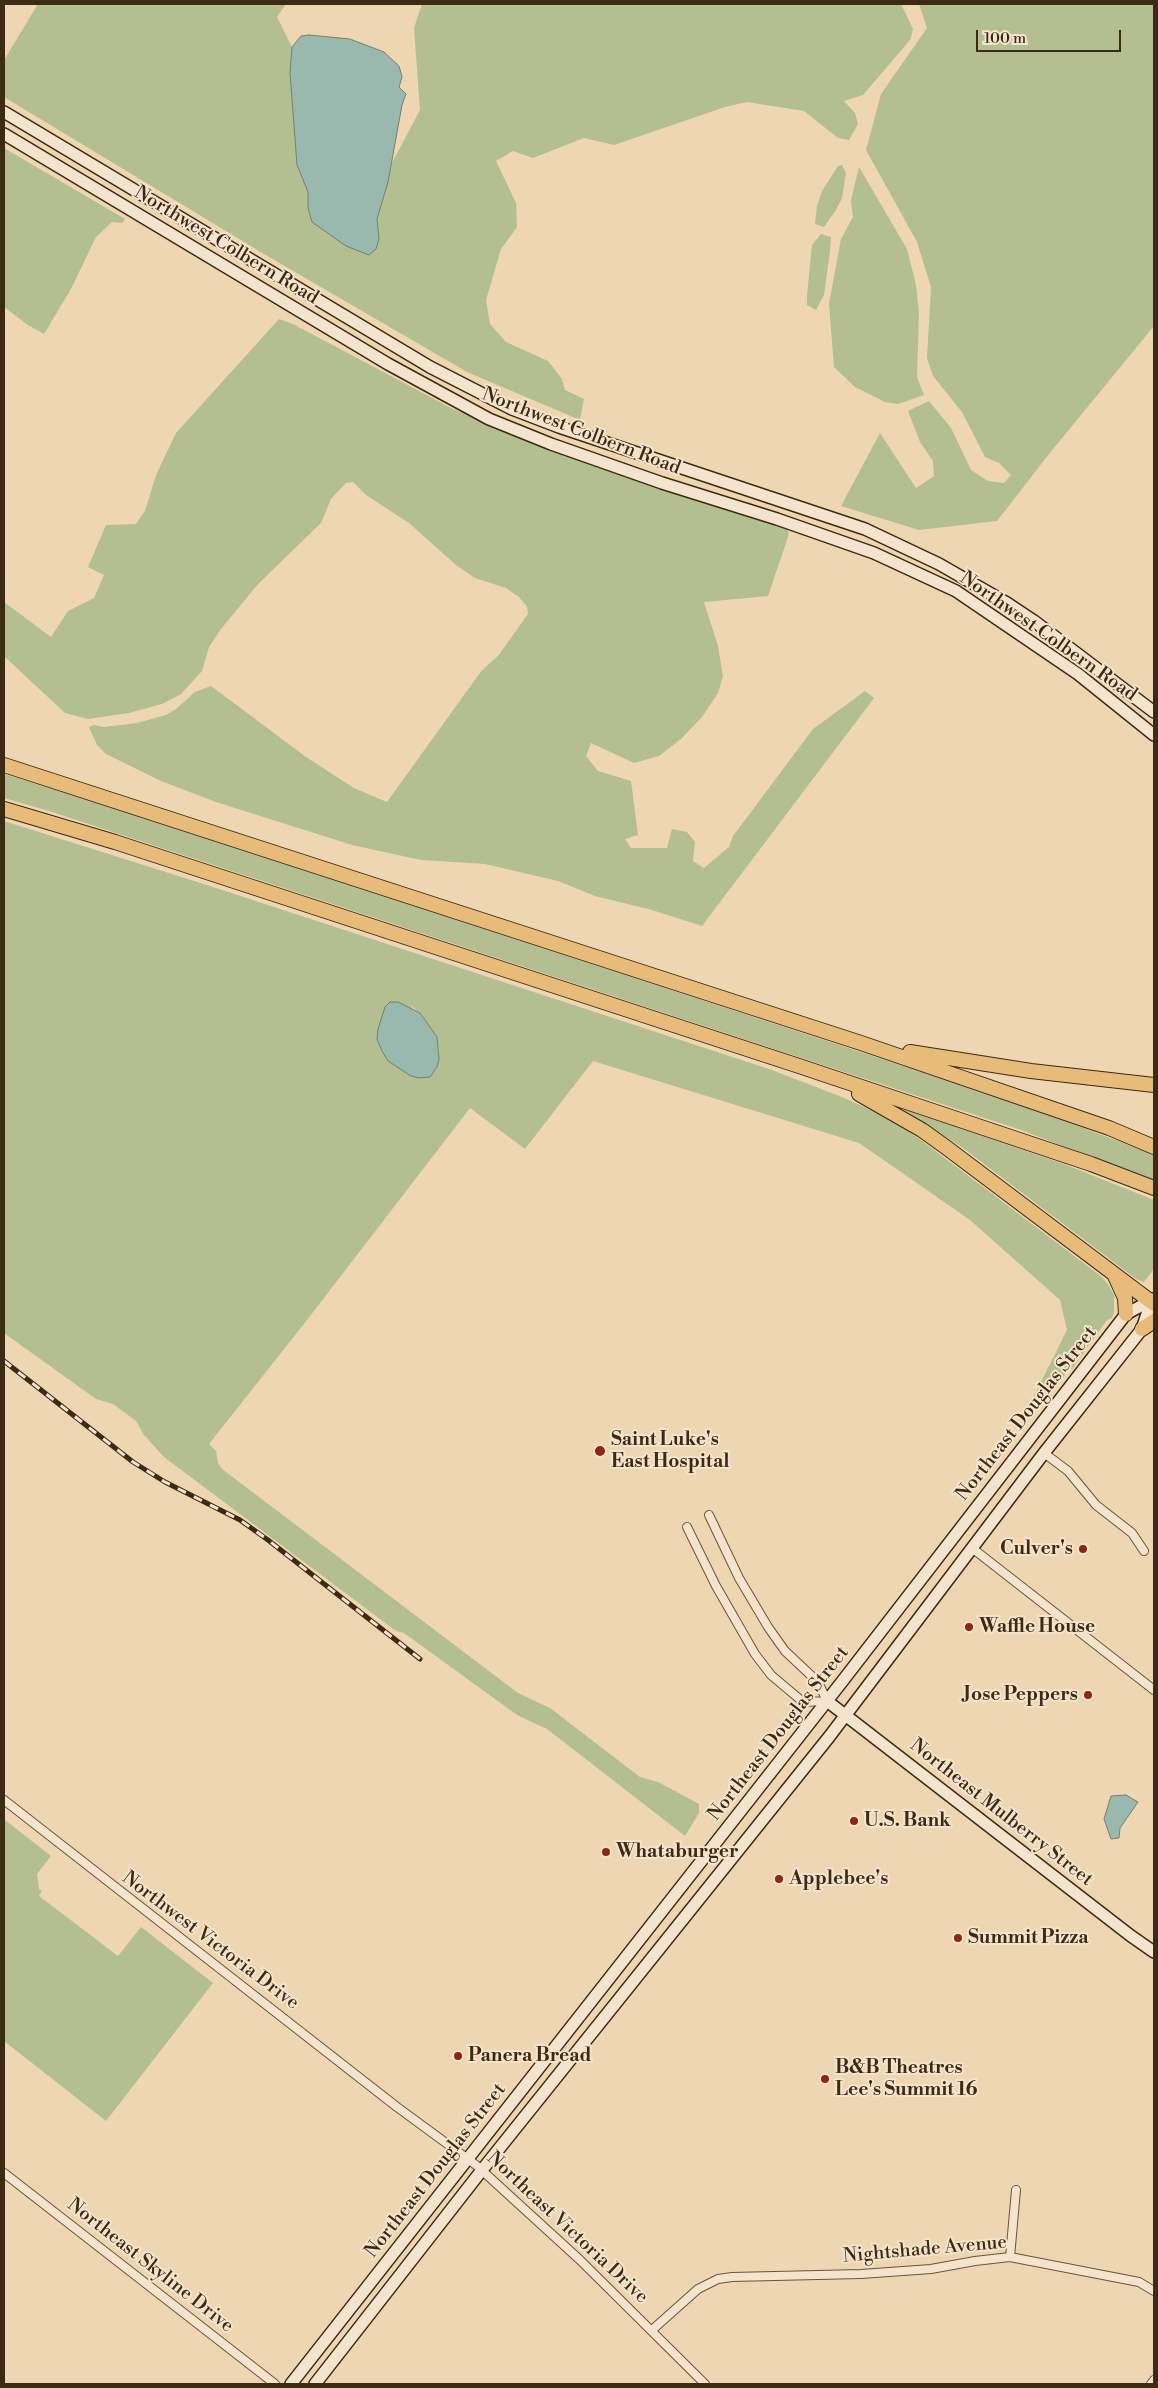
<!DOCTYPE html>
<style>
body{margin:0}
#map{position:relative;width:1158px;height:2388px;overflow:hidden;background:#eed6b2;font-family:"Libre Bodoni",serif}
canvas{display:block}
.frame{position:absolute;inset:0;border:5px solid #3d2a13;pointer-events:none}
.scale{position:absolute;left:976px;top:30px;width:145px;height:22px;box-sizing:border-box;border:2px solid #3d2a13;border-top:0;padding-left:6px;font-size:15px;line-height:18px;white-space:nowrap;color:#3d2a13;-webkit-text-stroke:4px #f4e4cd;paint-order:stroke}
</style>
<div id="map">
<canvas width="1158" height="2388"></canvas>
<div class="frame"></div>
<div class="scale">100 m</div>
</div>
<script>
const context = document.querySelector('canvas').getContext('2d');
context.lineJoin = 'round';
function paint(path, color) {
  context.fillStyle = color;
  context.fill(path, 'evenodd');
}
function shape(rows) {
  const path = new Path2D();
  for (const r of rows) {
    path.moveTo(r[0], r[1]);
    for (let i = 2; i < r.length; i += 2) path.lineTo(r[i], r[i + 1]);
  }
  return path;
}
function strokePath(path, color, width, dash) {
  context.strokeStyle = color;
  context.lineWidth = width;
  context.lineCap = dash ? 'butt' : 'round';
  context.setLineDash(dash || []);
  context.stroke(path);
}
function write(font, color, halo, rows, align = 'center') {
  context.font = font + ' "Libre Bodoni",serif';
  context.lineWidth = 4;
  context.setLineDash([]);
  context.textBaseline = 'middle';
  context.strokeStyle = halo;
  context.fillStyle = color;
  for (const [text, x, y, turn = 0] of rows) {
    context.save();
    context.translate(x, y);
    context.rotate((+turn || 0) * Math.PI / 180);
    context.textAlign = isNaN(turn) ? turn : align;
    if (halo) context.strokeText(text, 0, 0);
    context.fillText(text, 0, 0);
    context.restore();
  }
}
const green = shape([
 [38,4,286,4,277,17,292,47,290,73,297,164,308,192,308,208,312,222,335,238,379,239,377,219,392,163,420,110,414,28,422,4,901,4,913,29,910,40,863,95,844,101,855,113,858,124,849,140,838,138,804,111,747,102,725,107,614,145,584,138,533,158,513,151,496,161,516,203,517,227,501,249,486,300,490,324,506,342,548,361,562,379,565,390,584,399,580,420,467,372,264,254,4,97,4,60],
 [919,4,1154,4,1154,326,1049,454,997,521,919,530,841,506,880,433,916,488,934,476,933,461,920,442,908,411,929,401,951,428,971,470,988,481,1004,483,1011,475,999,463,985,457,962,412,933,376,927,358,931,287,917,242,866,150,881,94,927,28],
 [4,148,125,219,122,223,112,222,96,237,71,289,44,334,28,325,4,307],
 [842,165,846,173,842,198,836,210,824,227,815,224,817,206,822,191,838,166],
 [859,167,907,249,916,285,919,313,917,377,924,395,898,404,885,402,855,387,834,367,829,304,841,239,853,217,851,200],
 [821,234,831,237,830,251,824,295,816,310,807,305,807,295,812,245],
 [279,319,293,324,451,408,521,437,787,529,789,534,768,596,704,602,718,646,723,676,718,693,702,717,681,739,659,756,634,763,591,743,586,756,598,771,631,781,638,835,625,839,631,848,667,848,672,829,687,832,695,842,693,861,704,868,729,847,733,836,813,729,865,691,874,698,702,926,652,910,595,896,558,881,485,864,421,860,352,845,216,802,161,781,106,754,97,745,89,727,94,725,104,727,137,723,166,715,176,709,195,692,211,686,306,757,354,788,387,802,482,670,498,656,528,614,527,607,519,597,506,588,475,578,456,565,409,523,366,495,353,482,346,483,331,499,321,523,258,584,221,629,209,647,202,671,181,694,162,704,129,713,88,719,65,713,4,656,4,602,51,637,68,611,94,598,104,575,88,567,106,525,136,524,145,511,156,475,176,433],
 [4,774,133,814,1029,1107,1154,1155,1154,1181,1021,1130,49,811,4,798],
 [4,821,210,886,769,1069,842,1097,884,1116,917,1137,1102,1277,1109,1286,1114,1295,1114,1312,1112,1318,1107,1320,1072,1369,1068,1370,1051,1394,1032,1413,1027,1410,1067,1330,1060,1300,970,1220,859,1143,593,1061,525,1149,470,1108,307,1320,209,1444,216,1451,218,1463,222,1469,518,1693,550,1708,640,1777,658,1782,699,1804,699,1813,685,1836,547,1729,517,1715,404,1633,396,1631,164,1457,144,1435,136,1421,113,1404,96,1399,4,1333],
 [411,1006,420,1013,437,1037,439,1059,434,1073],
 [901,1108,1064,1164,1154,1200,1154,1269,1144,1282,1136,1279,963,1148],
 [5,1820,51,1856,37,1874,39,1889,42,1891,39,1896,118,1956,141,1927,213,1983,106,2121,4,2041]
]);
const water = shape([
 [309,35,350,39,384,52,399,66,402,77,399,87,406,94,402,105,388,182,377,219,379,239,376,249,369,255,346,246,312,222,308,208,308,192,297,165,290,73,292,47,301,36,309,35],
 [390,1002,398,1002,420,1013,437,1037,439,1059,437,1067,430,1077,419,1078,411,1076,388,1061,382,1051,377,1039,378,1029,385,1007,390,1002],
 [1126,1795,1138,1802,1120,1828,1119,1838,1111,1839,1104,1819,1111,1796,1126,1795]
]);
const street = shape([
 [1044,1453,1068,1471,1096,1505,1132,1533,1144,1551],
 [687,1527,716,1586,755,1654,771,1675,803,1702,827,1701,818,1682,785,1651,768,1627,739,1578,709,1515],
 [972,1548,1154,1690],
 [4,1800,397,2107,476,2165,580,2260,705,2384],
 [4,2173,275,2384],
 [1010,2257,1016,2190],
 [652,2330,698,2289,718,2279,732,2277,861,2274,931,2269,975,2261,1010,2257,1139,2282,1154,2291],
 [1151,2384,1154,2380]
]);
const secondary = shape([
 [4,112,430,367,512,409,559,427,865,529,939,564,1007,603,1034,621,1154,712],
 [4,134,388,364,489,419,551,444,662,483,777,519,874,553,956,591,1078,674,1154,735],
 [827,1701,1131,1936,1154,1952],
 [291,2384,841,1683,1126,1314,1150,1301],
 [315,2384,482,2170,829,1737,1044,1453,1142,1329,1152,1299]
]);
const highway = shape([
 [4,765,861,1043,1109,1128,1154,1147],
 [4,809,115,842,799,1066,1091,1164,1154,1188],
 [910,1052,1031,1071,1154,1085],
 [859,1094,922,1130,947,1148,1154,1304],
 [1115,1276,1125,1298,1126,1314],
 [1142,1329,1154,1321]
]);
const rail = shape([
 [4,1361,133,1462,165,1482,240,1520,268,1540,420,1659]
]);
const markers = [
 [600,1451,6,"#8f2418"],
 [1083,1549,5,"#8f2418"],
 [969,1627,5,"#8f2418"],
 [1088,1695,5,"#8f2418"],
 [854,1821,5,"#8f2418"],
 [606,1852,5,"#8f2418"],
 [779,1879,5,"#8f2418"],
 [958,1938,5,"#8f2418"],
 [458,2056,5,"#8f2418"],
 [825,2079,5,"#8f2418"]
];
const streetNames = [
 ["Northwest Colbern Road",226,246,31],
 ["Northwest Colbern Road",581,432,21],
 ["Northwest Colbern Road",1048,637,35],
 ["Northeast Douglas Street",1027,1414,-52],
 ["Northeast Douglas Street",779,1734,-52],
 ["Northeast Mulberry Street",1001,1813,38],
 ["Northwest Victoria Drive",210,1941,37],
 ["Northeast Douglas Street",436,2171,-52],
 ["Northeast Victoria Drive",567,2228,43],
 ["Nightshade Avenue",925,2250,-5],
 ["Northeast Skyline Drive",150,2266,38]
];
const poiNames = [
 ["Saint Luke's",611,1440],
 ["East Hospital",611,1462],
 ["Culver's",1073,1549,"right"],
 ["Waffle House",979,1627],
 ["Jose Peppers",1078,1695,"right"],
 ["U.S. Bank",864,1821],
 ["Whataburger",616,1852],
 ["Applebee's",789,1879],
 ["Summit Pizza",968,1938],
 ["Panera Bread",468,2056],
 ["B&B Theatres",835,2068],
 ["Lee's Summit 16",835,2090]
];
paint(green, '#b3bf90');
paint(water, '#99b9af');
strokePath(water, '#748071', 1);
strokePath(street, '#69553b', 10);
strokePath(secondary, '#3d2a13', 14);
strokePath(highway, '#3d2a13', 16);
strokePath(street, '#f4e4cd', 8);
strokePath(secondary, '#f4e4cd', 11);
strokePath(highway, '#e7bb79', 14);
strokePath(rail, '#3d2a13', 5);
strokePath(rail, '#f4e4cd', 3, [9]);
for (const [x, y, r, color] of markers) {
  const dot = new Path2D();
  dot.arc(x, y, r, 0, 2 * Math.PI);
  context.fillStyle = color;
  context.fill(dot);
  strokePath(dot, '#f4e4cd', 2);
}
write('19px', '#3d2a13', '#f4e4cd', streetNames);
write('bold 19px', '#3d2a13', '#f4e4cd', poiNames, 'left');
</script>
